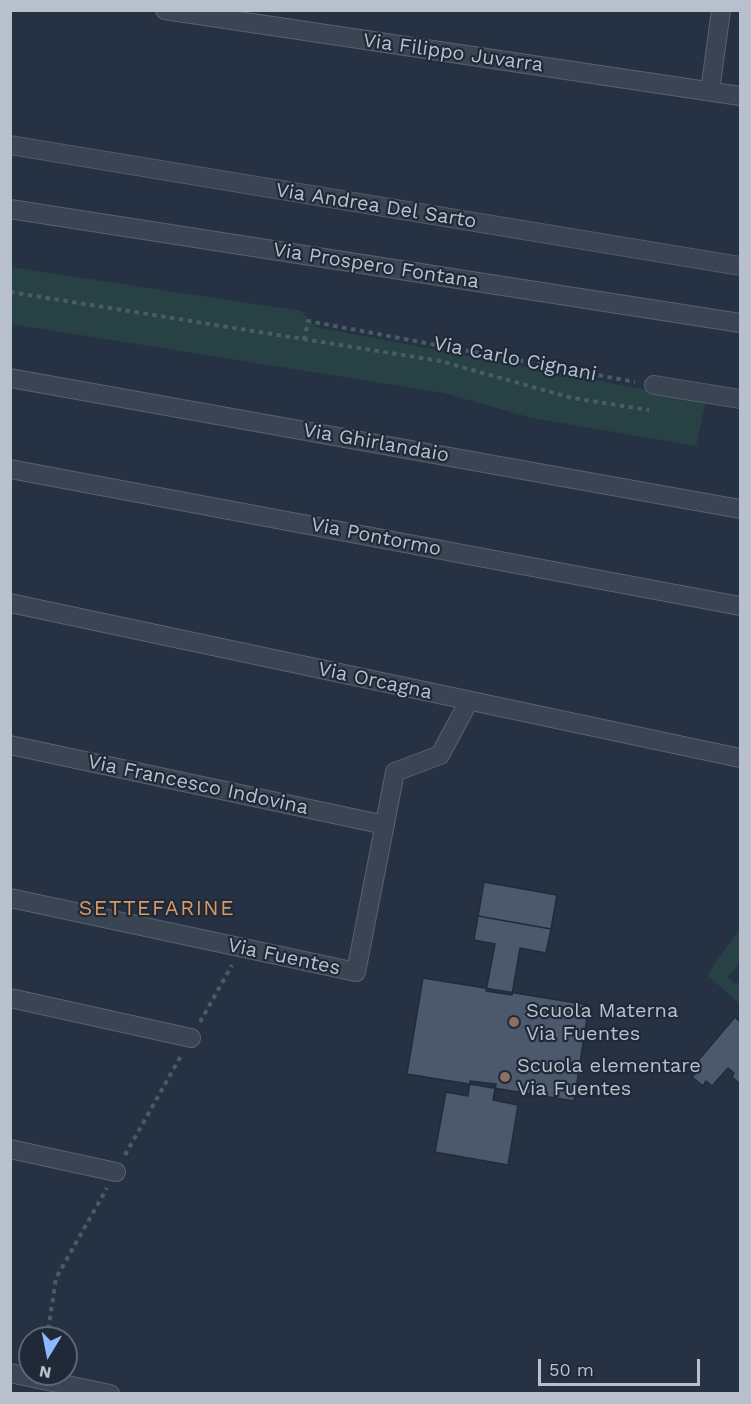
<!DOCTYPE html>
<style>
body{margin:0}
#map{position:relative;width:751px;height:1404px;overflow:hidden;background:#263243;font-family:"Work Sans",sans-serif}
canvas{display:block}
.frame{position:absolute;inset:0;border:12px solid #b7c0cc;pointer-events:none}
.north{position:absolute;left:18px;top:1326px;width:60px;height:60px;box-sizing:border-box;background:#1f2938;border:2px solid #5c6573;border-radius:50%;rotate:190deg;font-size:16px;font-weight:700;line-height:24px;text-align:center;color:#b7c0cc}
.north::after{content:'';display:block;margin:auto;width:21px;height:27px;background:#8eb8fb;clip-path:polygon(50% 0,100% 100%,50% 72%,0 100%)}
.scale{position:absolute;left:538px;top:1359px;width:162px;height:27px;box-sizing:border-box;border:3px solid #b7c0cc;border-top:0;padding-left:8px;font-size:18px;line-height:21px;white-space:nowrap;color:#b7c0cc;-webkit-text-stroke:4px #1f2938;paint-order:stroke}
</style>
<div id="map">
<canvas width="751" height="1404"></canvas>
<div class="frame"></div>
<div class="north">N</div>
<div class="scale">50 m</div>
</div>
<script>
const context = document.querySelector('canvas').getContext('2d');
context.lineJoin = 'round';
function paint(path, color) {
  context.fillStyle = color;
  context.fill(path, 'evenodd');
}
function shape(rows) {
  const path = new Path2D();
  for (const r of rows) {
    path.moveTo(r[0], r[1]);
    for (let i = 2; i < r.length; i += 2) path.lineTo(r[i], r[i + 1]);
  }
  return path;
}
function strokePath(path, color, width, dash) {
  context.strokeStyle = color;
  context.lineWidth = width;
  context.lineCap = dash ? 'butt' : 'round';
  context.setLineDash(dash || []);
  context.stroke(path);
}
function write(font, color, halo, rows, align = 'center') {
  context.font = font + ' "Work Sans",sans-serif';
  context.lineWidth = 4.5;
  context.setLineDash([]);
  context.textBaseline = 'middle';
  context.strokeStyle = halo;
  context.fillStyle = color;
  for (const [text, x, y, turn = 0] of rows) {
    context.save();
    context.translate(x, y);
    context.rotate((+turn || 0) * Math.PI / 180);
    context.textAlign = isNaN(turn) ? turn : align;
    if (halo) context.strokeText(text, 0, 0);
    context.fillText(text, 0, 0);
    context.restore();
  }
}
const green = shape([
 [10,267,301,311,316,327,706,401,696,446,532,418,444,393,11,324],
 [740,928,740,963,728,977,734,984,740,982,740,1004,707,975]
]);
const building = shape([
 [484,882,557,895,551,929,478,916,484,882],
 [478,916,551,929,546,953,520,948,512,995,486,991,495,944,474,940,478,916],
 [423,978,589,1005,574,1101,407,1074,423,978],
 [735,1017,740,1022,740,1084,732,1077,734,1073,728,1068,712,1086,706,1081,703,1086,692,1077,696,1073,691,1069,735,1017],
 [470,1081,496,1084,493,1100,518,1105,508,1165,435,1152,446,1092,468,1096,470,1081]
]);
const path = shape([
 [10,292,440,361,572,398,649,410],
 [304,340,308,321,635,382],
 [200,1022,232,965],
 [125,1155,182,1054],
 [47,1338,56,1278,107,1188]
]);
const minor = shape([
 [165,10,740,96],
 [710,91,721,10],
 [10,145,740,266],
 [10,209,740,323],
 [10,378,740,509],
 [654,385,740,399],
 [10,469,740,606],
 [10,603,740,758],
 [10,745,385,825],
 [10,898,356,972,395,772,440,755,469,701],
 [10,998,191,1038],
 [10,1149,116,1172],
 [10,1373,110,1394]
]);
const markers = [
 [514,1022,6,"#8d6e63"],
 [505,1077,6,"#8d6e63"]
];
const streetNames = [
 ["Via Filippo Juvarra",453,53,8],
 ["Via Andrea Del Sarto",376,206,9],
 ["Via Prospero Fontana",376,266,9],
 ["Via Carlo Cignani",515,359,11],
 ["Via Ghirlandaio",376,443,10],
 ["Via Pontormo",376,537,11],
 ["Via Orcagna",375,681,12],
 ["Via Francesco Indovina",198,785,12],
 ["Via Fuentes",284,957,12]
];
const poiNames = [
 ["Scuola Materna",526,1011],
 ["Via Fuentes",526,1034],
 ["Scuola elementare",517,1066],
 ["Via Fuentes",517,1089]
];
const neighbourhoodNames = [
 ["SETTEFARINE",157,909]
];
paint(green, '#284144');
paint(building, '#4c596c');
strokePath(building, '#212b3a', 1.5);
strokePath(minor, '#586270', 20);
strokePath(path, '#465e60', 4, [4.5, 4.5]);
strokePath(minor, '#3a4453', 18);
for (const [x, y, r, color] of markers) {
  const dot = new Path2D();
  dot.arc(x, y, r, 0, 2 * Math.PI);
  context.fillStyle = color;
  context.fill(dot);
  strokePath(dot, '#1f2938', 2);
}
write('20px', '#b7c0cc', '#1f2938', streetNames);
write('20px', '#b7c0cc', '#1f2938', poiNames, 'left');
context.letterSpacing = '1.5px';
write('21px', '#da9865', '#1f2938', neighbourhoodNames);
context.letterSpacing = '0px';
</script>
